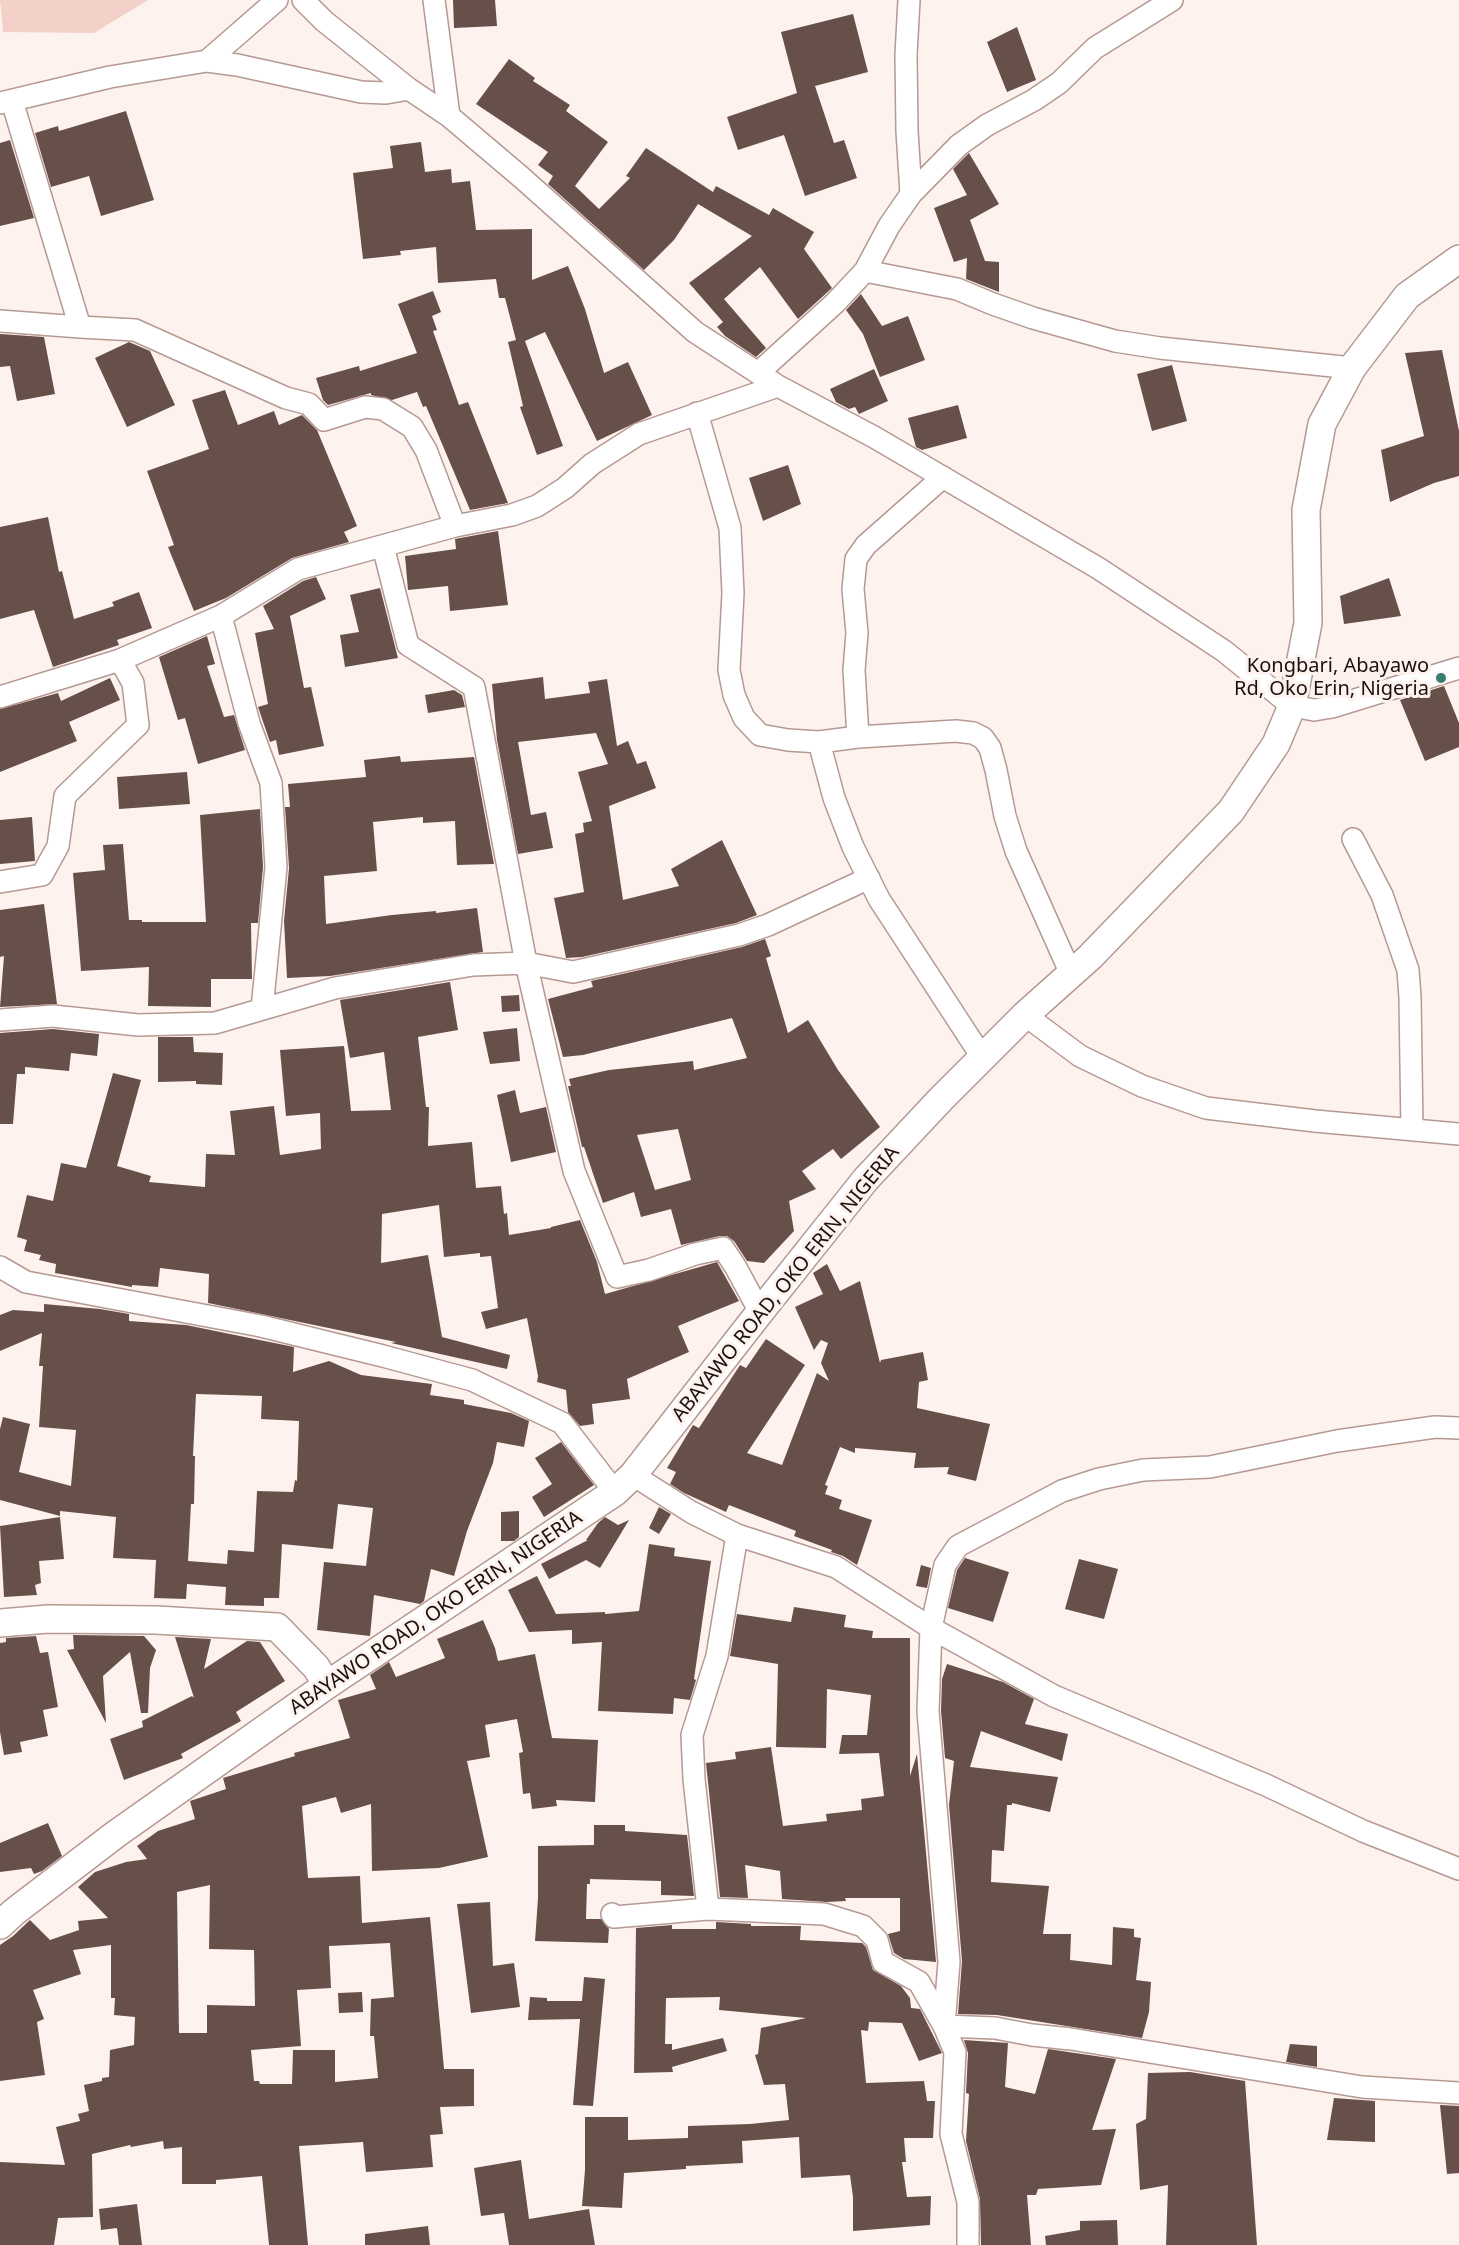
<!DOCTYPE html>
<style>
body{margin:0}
canvas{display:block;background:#fef2ee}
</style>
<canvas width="1459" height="2245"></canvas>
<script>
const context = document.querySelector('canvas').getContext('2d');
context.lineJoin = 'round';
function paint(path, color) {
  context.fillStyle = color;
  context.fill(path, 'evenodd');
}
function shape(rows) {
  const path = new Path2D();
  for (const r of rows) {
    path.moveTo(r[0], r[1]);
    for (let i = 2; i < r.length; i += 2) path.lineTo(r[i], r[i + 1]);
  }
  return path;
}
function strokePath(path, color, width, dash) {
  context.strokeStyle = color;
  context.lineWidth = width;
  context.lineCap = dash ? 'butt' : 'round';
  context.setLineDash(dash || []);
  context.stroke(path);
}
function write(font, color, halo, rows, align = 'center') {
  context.font = font + ' "Noto Sans",sans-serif';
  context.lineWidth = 6;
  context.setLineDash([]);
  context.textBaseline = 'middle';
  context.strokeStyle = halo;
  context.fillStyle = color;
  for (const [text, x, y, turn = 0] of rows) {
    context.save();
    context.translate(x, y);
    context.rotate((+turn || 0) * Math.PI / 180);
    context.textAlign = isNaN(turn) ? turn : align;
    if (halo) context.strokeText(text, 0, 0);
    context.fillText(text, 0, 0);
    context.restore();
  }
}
const green = shape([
 [0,0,148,0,94,33,3,32]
]);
const building = shape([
 [453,0,495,0,497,26,454,28],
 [853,14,868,72,815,86,834,143,844,140,857,178,805,196,784,135,738,150,727,117,797,93,781,32],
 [1017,27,1036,80,1007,92,987,42],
 [509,59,535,78,533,81,570,105,566,111,608,142,575,186,599,209,630,178,626,176,646,148,713,192,716,186,769,215,773,208,814,232,804,249,832,288,798,319,760,267,724,299,766,348,756,357,725,336,717,327,723,322,689,283,752,236,698,204,674,240,644,270,548,184,553,176,538,165,548,152,476,104],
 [126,111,154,200,101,216,89,176,51,187,35,133,58,126,59,131],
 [10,140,34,218,0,226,0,143],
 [421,142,425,172,451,169,452,183,470,181,476,230,532,229,532,280,568,266,585,309,604,373,628,362,652,415,597,441,545,332,525,341,563,446,537,455,520,407,523,406,508,342,516,340,505,298,499,298,496,279,438,283,436,247,400,251,401,255,363,259,353,173,393,168,390,146],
 [969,153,999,204,970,220,985,261,999,262,999,292,966,279,967,258,954,262,934,208,967,195,953,169],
 [433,291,441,312,432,316,437,330,433,331,459,405,468,402,508,503,470,510,426,406,423,407,417,392,392,400,371,395,371,393,328,405,323,400,316,378,359,366,360,371,417,353,398,304],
 [861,294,882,326,908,316,925,360,880,377,863,334,846,310],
 [0,334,44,337,55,394,17,401,10,366,0,367],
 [129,342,150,351,175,405,127,427,95,358],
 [1442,350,1459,431,1459,476,1434,483,1390,502,1381,450,1424,436,1405,353],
 [1172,365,1187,421,1152,431,1137,374],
 [874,369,888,401,859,414,855,407,849,409,836,402,830,389],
 [225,390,238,425,274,411,279,425,302,415,317,430,357,526,344,532,349,542,292,558,226,598,194,611,168,547,174,545,147,471,209,449,192,400],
 [958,405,967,438,922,450,916,447,908,418],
 [788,465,801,504,763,521,749,478],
 [48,517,59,572,62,571,74,619,114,606,112,602,139,592,152,628,117,640,119,645,53,667,34,610,0,619,0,527],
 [498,531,508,605,450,611,448,586,408,590,405,556,456,549,455,539],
 [316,577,326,599,290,616,304,688,311,687,324,746,279,755,276,740,270,742,258,707,268,704,255,633,274,629,263,606,303,581],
 [1389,578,1401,616,1344,624,1340,596],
 [380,588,398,658,345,667,340,635,359,632,350,595],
 [207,636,215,664,207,666,224,717,234,715,245,750,198,764,185,718,178,720,159,657],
 [543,677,545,699,590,693,588,682,607,679,617,746,628,741,637,764,646,761,656,788,609,806,623,900,679,886,671,869,722,840,757,915,736,923,582,957,566,958,554,898,584,892,575,834,584,832,583,823,592,821,578,772,608,764,596,733,518,742,531,815,546,812,553,848,518,854,497,740,492,684],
 [110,678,120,700,69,722,77,741,0,772,0,709,58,693,61,701],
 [1444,686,1459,723,1459,747,1425,761,1400,700],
 [454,690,462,695,465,707,428,713,425,695],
 [400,756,401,762,474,757,494,864,457,865,455,821,423,823,423,817,373,822,377,871,324,876,326,924,392,915,436,911,436,913,477,908,483,952,330,976,287,978,284,921,289,868,285,807,290,807,288,784,366,777,364,760],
 [187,772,190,804,119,809,117,777],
 [260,809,263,867,258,923,251,923,252,979,211,979,211,1007,148,1006,149,967,81,971,73,873,105,870,103,845,123,844,129,920,142,920,142,922,206,922,200,815],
 [32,817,35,861,0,864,0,820],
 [44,904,57,1004,0,1007,4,956,0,957,0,910],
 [765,939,771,956,766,958,788,1033,808,1020,838,1070,880,1127,841,1159,833,1149,802,1171,816,1189,789,1201,794,1231,764,1263,747,1261,734,1241,727,1236,720,1236,681,1245,671,1209,641,1217,634,1192,603,1203,584,1147,582,1147,568,1086,571,1086,569,1079,609,1070,693,1061,694,1070,747,1058,732,1018,583,1055,563,1057,548,999,593,987,591,981,742,947],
 [678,1129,691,1180,655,1190,637,1135],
 [450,982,458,1030,418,1037,426,1107,429,1107,428,1146,472,1142,476,1188,501,1186,504,1214,507,1213,509,1235,551,1228,551,1227,580,1220,597,1262,605,1294,717,1262,739,1301,678,1326,689,1352,627,1379,630,1399,592,1404,594,1424,580,1426,568,1412,566,1390,537,1382,538,1376,527,1318,486,1329,481,1312,498,1308,491,1256,480,1257,480,1253,444,1257,439,1205,382,1214,381,1263,428,1255,442,1337,510,1355,507,1369,391,1343,396,1342,208,1303,209,1274,160,1268,158,1287,132,1285,132,1287,55,1273,56,1264,39,1260,41,1255,24,1251,27,1240,17,1237,27,1195,53,1201,61,1163,86,1168,113,1073,141,1080,117,1166,151,1176,149,1182,205,1187,206,1154,235,1155,230,1111,274,1106,280,1155,321,1149,320,1113,286,1116,280,1050,344,1046,351,1111,391,1110,384,1052,350,1058,340,1000],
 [519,995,520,1011,502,1012,501,996],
 [517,1028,520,1061,490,1064,483,1032],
 [53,1029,99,1034,97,1056,71,1053,69,1071,25,1067,25,1074,17,1074,13,1124,0,1124,0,1033],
 [158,1037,193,1037,194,1052,223,1053,222,1085,196,1084,196,1081,158,1082],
 [515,1090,520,1113,546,1107,556,1152,511,1162,497,1095],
 [827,1264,840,1291,860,1281,880,1363,881,1360,923,1352,928,1380,919,1382,917,1408,990,1424,976,1481,947,1474,949,1467,914,1468,916,1453,855,1448,855,1453,840,1447,825,1485,828,1486,825,1494,842,1500,839,1509,872,1520,857,1565,843,1556,831,1552,832,1550,794,1536,796,1531,729,1505,726,1512,684,1493,670,1484,676,1472,667,1468,693,1425,699,1428,740,1365,746,1368,766,1339,805,1365,747,1453,782,1465,817,1373,829,1381,821,1363,828,1343,821,1340,814,1350,795,1307,823,1294,813,1273],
 [44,1304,100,1309,129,1314,129,1321,186,1325,294,1347,293,1372,329,1361,361,1375,432,1384,430,1395,464,1400,464,1404,511,1413,529,1421,524,1447,497,1442,493,1463,467,1531,454,1576,431,1569,424,1601,420,1604,374,1595,370,1636,317,1630,324,1562,366,1566,373,1508,338,1504,333,1549,282,1544,279,1598,264,1598,264,1606,225,1605,226,1587,187,1584,186,1599,154,1598,156,1560,113,1558,116,1517,60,1511,60,1516,0,1500,0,1429,3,1417,30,1424,19,1472,71,1486,76,1430,39,1427,43,1366,39,1366,42,1333,0,1351,0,1315,13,1310,44,1312],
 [196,1394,262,1396,261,1419,299,1421,297,1481,295,1480,293,1492,257,1491,254,1552,228,1550,227,1564,188,1561,191,1504,194,1504,195,1456,193,1456],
 [561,1442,594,1485,544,1517,532,1497,552,1484,535,1458],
 [659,1507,671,1514,659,1534,649,1528],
 [519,1511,519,1537,514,1541,501,1541,501,1512],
 [60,1517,64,1559,39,1561,41,1583,35,1585,37,1595,4,1597,0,1526],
 [605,1517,618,1525,629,1520,600,1568,586,1560,549,1579,541,1564,588,1540,586,1540,598,1523],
 [649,1544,675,1548,674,1556,711,1561,694,1679,696,1680,690,1700,674,1698,673,1714,598,1711,602,1642,572,1644,572,1630,529,1632,508,1590,537,1576,556,1614,605,1612,605,1614,639,1611],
 [965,1558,1009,1572,993,1622,948,1608,957,1570],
 [1079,1559,1118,1569,1104,1619,1065,1609],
 [921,1565,931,1568,927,1588,916,1586],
 [794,1607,846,1615,844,1627,873,1631,872,1638,910,1638,910,1776,917,1754,936,1962,904,1959,894,1953,888,1934,900,1931,900,1898,845,1898,846,1901,827,1902,782,1899,780,1871,745,1865,748,1898,720,1897,706,1763,736,1759,735,1752,771,1747,783,1826,827,1821,826,1814,862,1810,861,1799,884,1796,879,1753,839,1754,842,1735,867,1735,871,1695,827,1689,826,1748,776,1747,778,1664,730,1656,737,1614,791,1622],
 [483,1620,495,1648,498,1661,535,1654,552,1738,598,1740,595,1802,556,1800,557,1806,532,1809,530,1793,523,1794,519,1753,523,1752,517,1719,485,1725,490,1757,467,1761,488,1857,439,1868,372,1871,371,1804,341,1813,336,1797,302,1806,308,1878,360,1876,362,1923,430,1917,444,2069,474,2069,474,2106,440,2107,443,2134,430,2135,433,2167,366,2172,363,2142,299,2146,308,2245,269,2245,262,2176,216,2180,216,2184,182,2184,182,2147,164,2149,163,2141,131,2147,130,2145,92,2154,93,2217,58,2218,54,2245,0,2245,0,2162,65,2165,56,2127,80,2121,78,2114,89,2111,84,2085,102,2081,102,2078,109,2077,110,2050,134,2045,135,2017,114,2015,115,1998,111,1998,111,1945,73,1950,81,1974,33,1990,44,2019,37,2022,45,2075,0,2081,0,1945,13,1936,30,1920,50,1940,79,1930,78,1921,108,1918,78,1887,95,1872,126,1862,147,1859,137,1846,158,1831,195,1819,190,1801,226,1789,223,1778,295,1756,294,1753,350,1738,338,1700,376,1689,370,1675,389,1662,396,1677,445,1658,437,1639],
 [210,1885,209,1949,254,1950,255,2006,207,2005,207,2033,179,2033,177,1892],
 [390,1943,394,1997,371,1999,370,2036,374,2036,378,2078,335,2082,335,2050,293,2050,292,2084,260,2084,259,2081,254,2081,251,2050,301,2046,297,1990,331,1988,329,1946],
 [73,1635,144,1636,156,1650,150,1668,148,1713,141,1713,130,1652,103,1676,106,1723,67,1650,74,1649],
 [36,1636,40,1653,48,1652,58,1707,43,1710,48,1736,20,1742,22,1752,4,1755,0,1732,0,1643,6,1642,6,1638],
 [175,1637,211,1639,204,1669,247,1641,260,1642,285,1681,236,1712,241,1721,181,1754,183,1758,124,1780,110,1739,143,1727,142,1721,192,1696,194,1698],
 [947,1664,1003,1682,1034,1699,1025,1724,1068,1734,1062,1761,981,1731,970,1767,1058,1777,1050,1812,1012,1803,1012,1805,1007,1805,1004,1851,992,1850,991,1882,1049,1886,1043,1934,1071,1934,1070,1960,1112,1965,1113,1927,1134,1929,1134,1937,1141,1938,1136,1980,1151,1982,1149,2012,1142,2038,997,2015,958,2014,962,1961,949,1805,954,1761,945,1758,941,1711,942,1679],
 [48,1823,62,1856,42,1871,34,1874,31,1868,0,1872,0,1843],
 [594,1825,625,1825,625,1831,687,1835,694,1896,661,1895,661,1881,590,1879,590,1884,587,1884,586,1919,601,1919,609,1929,608,1943,535,1941,538,1898,538,1846,594,1845],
 [490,1902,493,1966,514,1963,520,2007,471,2013,457,1904],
 [716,1922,751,1924,751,1926,801,1926,800,1940,862,1943,866,1947,873,1970,901,1986,910,1998,911,2008,920,2009,942,2053,919,2061,902,2023,869,2022,868,2031,861,2030,866,2083,924,2081,927,2101,935,2101,933,2138,904,2138,906,2162,902,2162,907,2197,931,2196,930,2225,853,2231,853,2197,850,2175,801,2178,799,2137,742,2141,743,2163,686,2166,686,2169,624,2173,622,2208,582,2206,585,2170,585,2117,628,2117,628,2140,688,2138,688,2126,750,2124,789,2120,785,2084,764,2085,755,2055,758,2054,761,2028,806,2018,719,2010,720,1997,666,1998,665,2044,672,2044,672,2050,723,2038,727,2051,672,2067,673,2072,634,2073,636,1928,672,1925,672,1929,716,1929],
 [584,1977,605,1979,593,2106,573,2105,580,2019,528,2020,530,1997,547,1998,547,2001,582,2001],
 [362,1992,363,2012,339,2013,338,1993],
 [964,2040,1008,2043,1005,2087,1035,2094,1048,2049,1116,2059,1092,2130,1116,2129,1101,2185,1038,2189,1036,2195,1027,2195,1031,2245,981,2245,980,2199,966,2141,969,2094,966,2093,968,2053],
 [1290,2044,1317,2046,1317,2067,1286,2062],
 [1190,2072,1245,2081,1257,2245,1166,2245,1168,2185,1140,2190,1136,2124,1146,2119,1148,2073],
 [1334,2098,1375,2101,1375,2142,1327,2140],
 [1440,2105,1459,2106,1459,2173,1447,2174],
 [521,2160,529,2219,589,2209,595,2245,509,2245,504,2213,481,2216,474,2168],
 [137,2204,142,2245,119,2245,117,2228,101,2230,99,2209],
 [1117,2220,1118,2245,1046,2245,1045,2236,1080,2230,1080,2221],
 [428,2226,430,2245,365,2245,365,2234]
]);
const minor = shape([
 [303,0,324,21,409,89,449,116,521,177,695,332,778,386,874,437,1098,568,1224,651,1292,706,1314,710,1332,707,1459,668],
 [434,0,449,116],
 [909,0,906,55,907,131,911,194],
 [207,61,277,0],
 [12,101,80,327,135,330,286,398,309,404,324,420,365,407,383,409,412,427,426,450,455,526],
 [0,103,110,77,207,61,237,65,361,92,386,93,409,89],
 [865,271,957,289,993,304,1033,318,1115,341,1160,348,1352,368],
 [0,321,80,327],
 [758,373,835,303,865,271,889,226,911,194,959,145,987,125,1034,100,1059,83,1095,48,1172,0],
 [697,413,730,528,733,593,729,670,734,695,744,718,760,735,788,740,819,742,858,737,956,731,973,733,983,738,990,748,996,770,1005,816,1016,851,1071,974],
 [383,546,408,645,474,687,526,963,574,1171,617,1277,649,1270,695,1254,723,1248,735,1266,760,1312],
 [221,616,249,723,271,783,276,867,262,1009],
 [0,697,120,660,221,616,298,569,455,526,512,515,537,506,565,488,592,464,639,434,778,386],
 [858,737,854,670,857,633,853,589,856,559,866,545,943,477],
 [819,742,834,798,853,847,879,899,982,1057],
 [1353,839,1382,895,1408,970,1410,997,1412,1130],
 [0,882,42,875,58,846,65,796,138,725,133,683,120,660],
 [1025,1015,1080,1056,1142,1086,1206,1108,1315,1121,1459,1134],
 [0,1020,53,1016,138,1025,215,1023,335,988,473,965,526,963,573,972,739,935,768,925,869,878],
 [0,1267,26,1282,261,1326,383,1356,472,1380,562,1423,615,1492],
 [633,1475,691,1512,737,1535,836,1567,931,1628,1054,1696,1266,1785,1363,1831,1459,1869],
 [708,1909,694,1779,692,1735,717,1656,737,1535],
 [612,1914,614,1917,708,1909,824,1914,863,1926,877,1940,883,1962,919,1982,944,2026,995,2028,1032,2035,1071,2039,1362,2087,1459,2093],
 [968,2245,968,2202,951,2134,955,2052,944,2026,949,1962,928,1711,931,1628,945,1565,958,1546,1062,1491,1099,1479,1143,1470,1210,1467,1337,1441,1435,1427,1459,1428]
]);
const tertiary = shape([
 [0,1623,48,1619,156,1620,277,1627,316,1667,327,1685],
 [0,1925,14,1912,116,1834,327,1685,615,1492,633,1475,760,1312,866,1179,941,1099,1025,1015,1090,957,1231,811,1276,744,1292,706,1308,623,1306,510,1322,424,1352,368,1407,296,1459,259]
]);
const markers = [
 [1441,678,6,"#387d72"]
];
const poiNames = [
 ["Kongbari, Abayawo",1429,666],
 ["Rd, Oko Erin, Nigeria",1429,689]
];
const streetNames = [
 ["ABAYAWO ROAD, OKO ERIN, NIGERIA",786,1284,-51],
 ["ABAYAWO ROAD, OKO ERIN, NIGERIA",436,1613,-34]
];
paint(green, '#f3d1c8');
paint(building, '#68504a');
strokePath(minor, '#b59992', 24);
strokePath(tertiary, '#b59992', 30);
strokePath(minor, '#fff', 21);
strokePath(tertiary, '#fff', 27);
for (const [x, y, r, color] of markers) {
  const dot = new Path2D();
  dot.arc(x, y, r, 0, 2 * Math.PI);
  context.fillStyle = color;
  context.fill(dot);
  strokePath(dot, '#fef2ee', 2);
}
write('20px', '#1b110f', '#fef2ee', poiNames, 'right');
write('20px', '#1b110f', '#fef2ee', streetNames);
</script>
